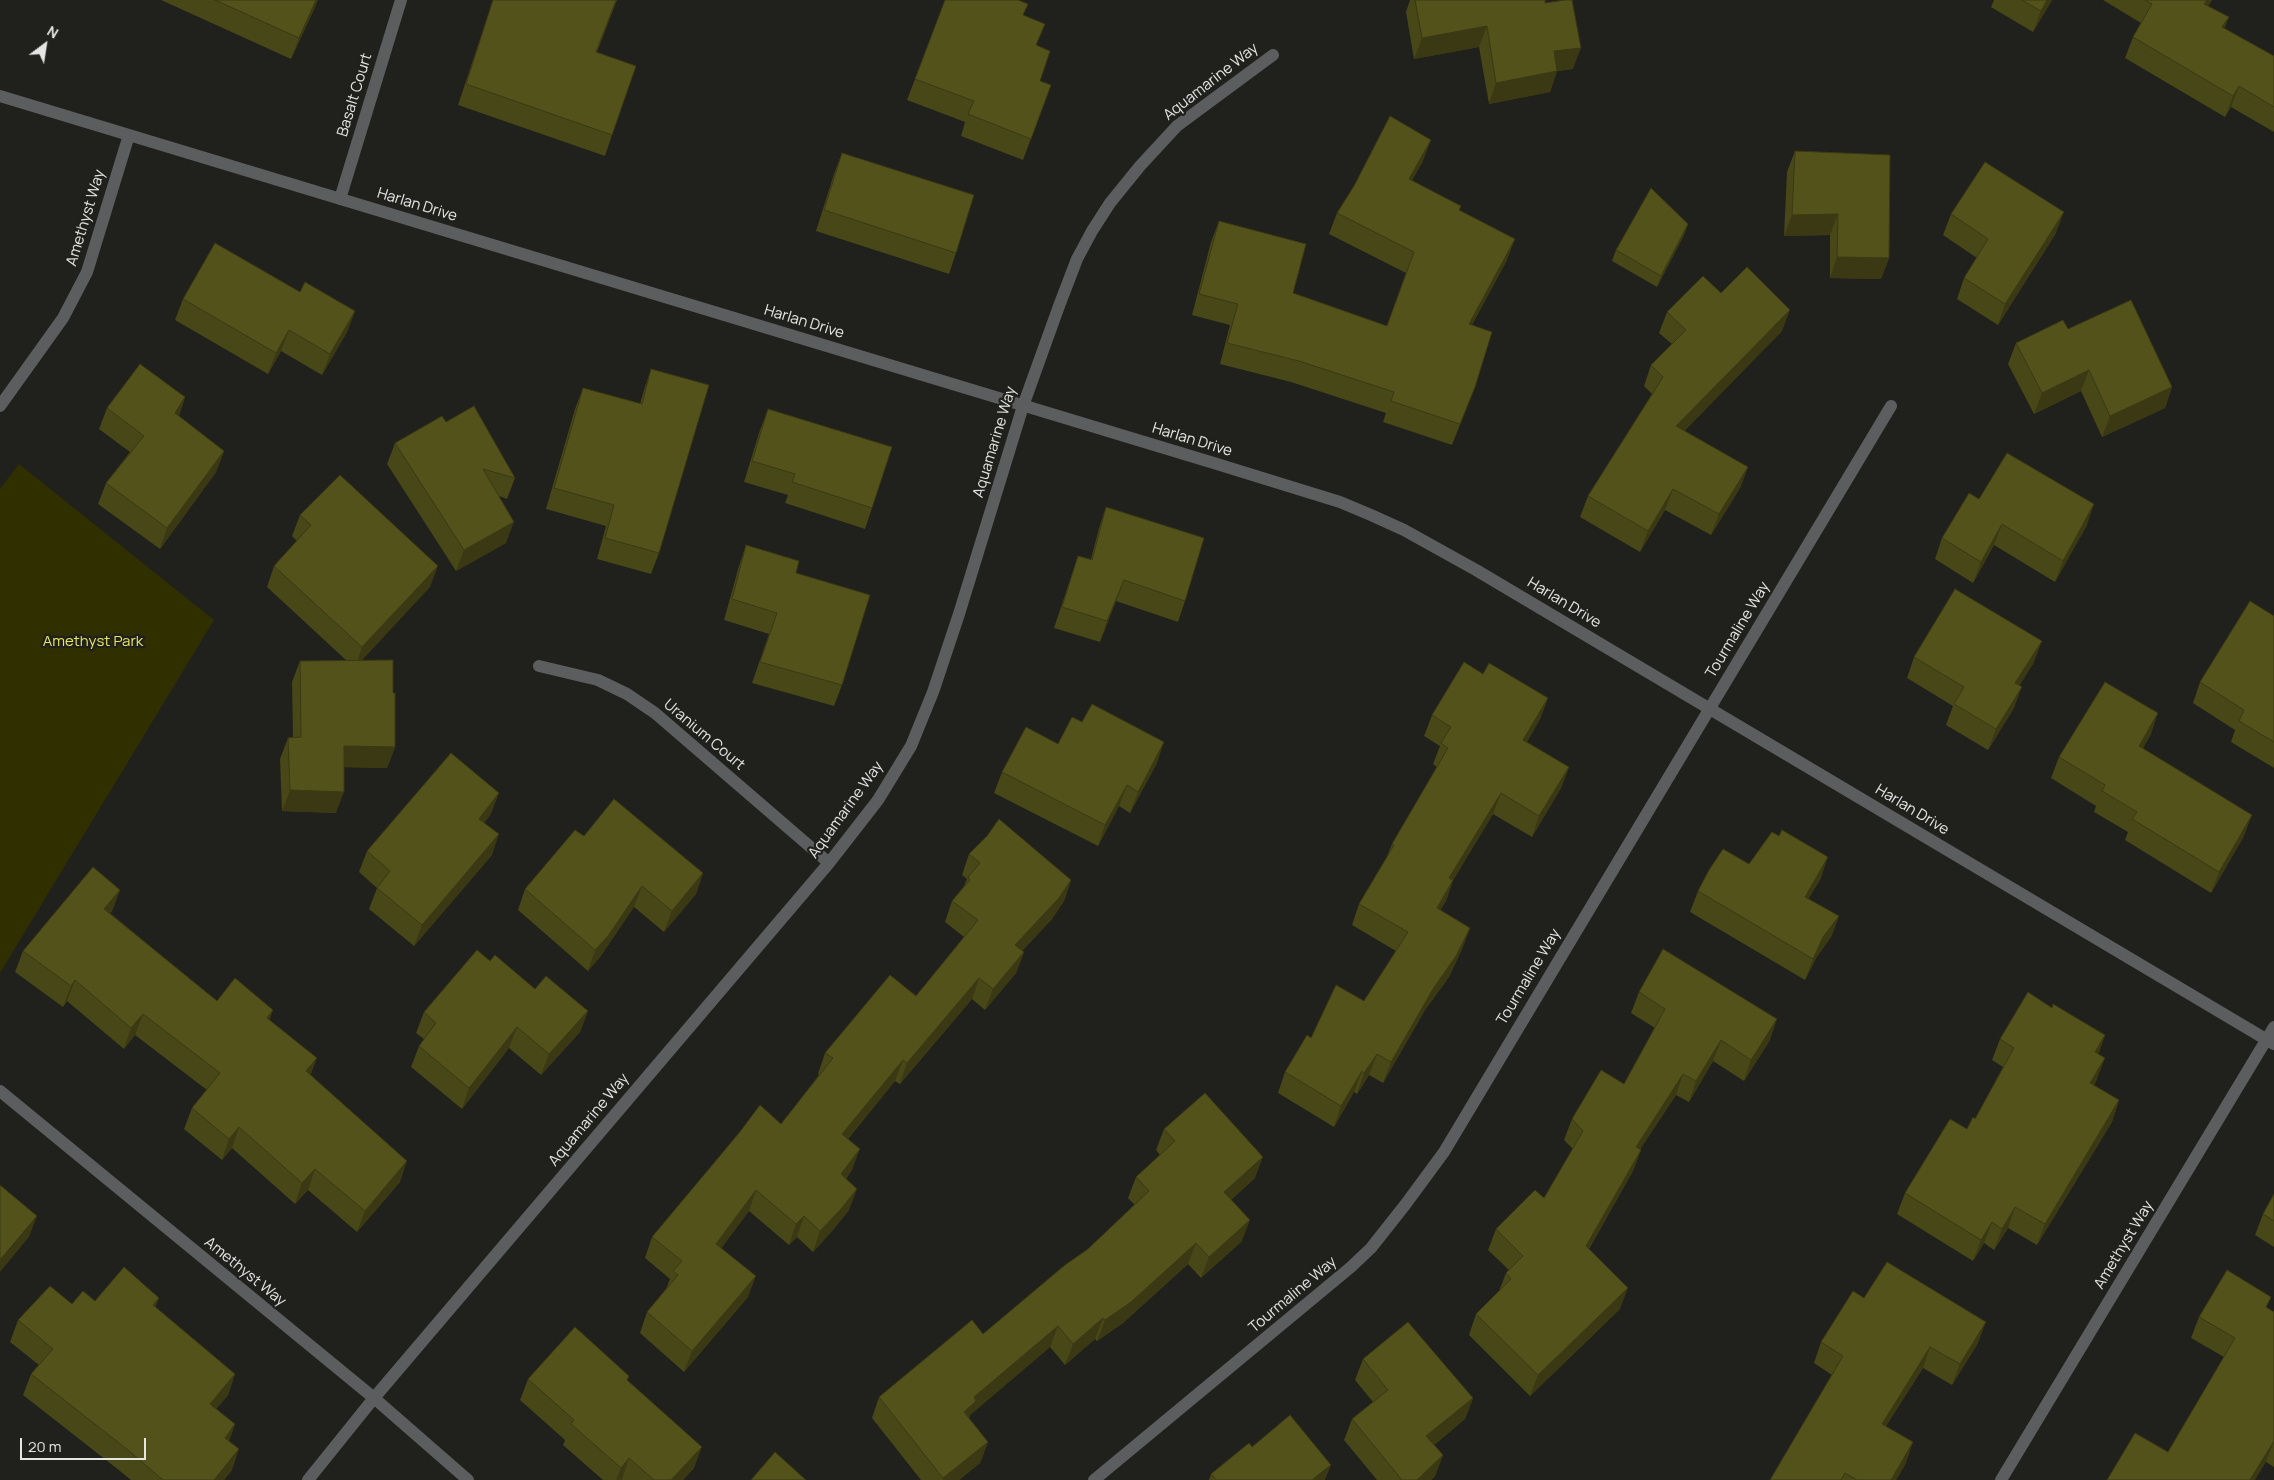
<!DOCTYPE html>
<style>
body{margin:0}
#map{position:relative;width:2274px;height:1480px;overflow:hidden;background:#20201d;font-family:Manrope,sans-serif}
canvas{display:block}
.north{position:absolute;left:20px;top:20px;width:50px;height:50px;-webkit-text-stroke:4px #20201d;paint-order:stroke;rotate:31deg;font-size:14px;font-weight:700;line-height:20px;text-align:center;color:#e5e6e4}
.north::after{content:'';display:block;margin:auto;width:18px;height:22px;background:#e5e6e4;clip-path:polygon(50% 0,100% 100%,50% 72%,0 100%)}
.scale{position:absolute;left:20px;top:1438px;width:126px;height:22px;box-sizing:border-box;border:2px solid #e5e6e4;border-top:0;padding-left:6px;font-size:15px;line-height:18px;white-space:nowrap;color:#e5e6e4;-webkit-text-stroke:4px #20201d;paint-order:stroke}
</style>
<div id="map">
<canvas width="2274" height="1480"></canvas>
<div class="north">N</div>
<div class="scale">20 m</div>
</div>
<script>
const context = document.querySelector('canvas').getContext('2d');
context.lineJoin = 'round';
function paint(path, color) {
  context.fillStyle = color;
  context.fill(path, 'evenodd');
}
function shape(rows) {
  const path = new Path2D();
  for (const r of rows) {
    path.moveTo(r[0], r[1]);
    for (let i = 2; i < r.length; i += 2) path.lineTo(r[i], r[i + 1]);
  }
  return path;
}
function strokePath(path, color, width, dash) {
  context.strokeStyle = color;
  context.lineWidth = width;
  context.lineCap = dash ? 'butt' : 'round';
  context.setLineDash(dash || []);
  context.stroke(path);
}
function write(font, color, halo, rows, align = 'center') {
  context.font = font + ' Manrope,sans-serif';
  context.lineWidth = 4.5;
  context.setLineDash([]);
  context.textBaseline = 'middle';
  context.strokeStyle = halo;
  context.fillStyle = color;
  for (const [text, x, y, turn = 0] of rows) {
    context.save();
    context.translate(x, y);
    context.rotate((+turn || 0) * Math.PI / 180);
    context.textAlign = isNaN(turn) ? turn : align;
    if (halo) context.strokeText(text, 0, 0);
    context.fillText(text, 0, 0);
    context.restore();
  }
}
const green = shape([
 [19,464,214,620,0,973,0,489]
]);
const minor = shape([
 [0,96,1217,464,1340,502,1371,515,1404,530,1476,570,2274,1044],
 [340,199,401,0],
 [0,406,63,318,87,272,129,135],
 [539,666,598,680,627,694,655,713,829,863],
 [0,1091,374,1398,468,1480],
 [308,1480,374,1398,829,863,878,800,911,746,933,692,959,614,1023,406,1059,306,1077,259,1092,231,1110,203,1140,166,1177,126,1273,55],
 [1094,1480,1351,1267,1371,1248,1405,1205,1444,1152,1891,406],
 [2001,1480,2274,1027]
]);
const wall = shape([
 [161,0,316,0,316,5,291,59],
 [493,0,617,0,597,52,612,135,605,156,458,105],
 [1410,0,1545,0,1545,3,1573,69,1557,71,1550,92,1489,104,1479,47,1414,59,1406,12],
 [1994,0,2052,0,2033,32,1991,7],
 [2103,0,2212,0,2208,6,2224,29,2274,56,2274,132,2231,107,2225,117,2125,58,2133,37,2141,23],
 [1024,16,1037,45,1040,81,1051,85,1023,160,961,136,965,122,907,100,915,79],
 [1795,151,1889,258,1881,279,1830,278,1830,235,1784,236,1787,172],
 [842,153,956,253,949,274,816,231,834,174],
 [1423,161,1412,180,1460,210,1507,260,1472,325,1475,387,1452,445,1383,422,1386,413,1291,382,1220,364,1230,325,1192,315,1211,242,1219,221,1293,293,1387,326,1406,273,1329,234,1337,213],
 [1951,214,2056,233,1998,325,1957,299,1964,278,1977,258,1943,235],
 [1688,224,1684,235,1657,287,1612,261,1616,250],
 [300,292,355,311,347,332,322,375,281,351,268,374,175,320,183,299],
 [1721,293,1782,331,1684,431,1748,467,1740,488,1711,535,1665,510,1640,552,1580,517,1588,496,1652,394,1644,386,1651,365,1672,344,1659,333,1667,312],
 [2068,329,2172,387,2165,408,2102,437,2081,391,2034,414,2008,364,2016,343],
 [651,369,659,553,651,574,597,559,606,526,546,509,575,409,583,388,640,404,644,390],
 [185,397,179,416,224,451,216,472,160,549,98,504,106,483,130,452,99,429,107,408],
 [768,409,872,508,865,529,785,503,788,495,744,482,760,430],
 [446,422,515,478,507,499,499,496,506,543,456,571,387,464,395,443],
 [1979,499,2087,525,2055,582,1994,545,1973,583,1935,559,1942,538],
 [1106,507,1185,601,1178,622,1116,601,1100,642,1054,628,1078,556,1091,559,1099,528],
 [300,515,430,587,361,660,393,693,395,747,387,768,344,767,336,813,282,811,280,759,288,738,293,737,292,682,300,661,347,661,267,587,274,566,297,541,292,536],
 [746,545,796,573,842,685,834,706,752,683,769,634,724,620,739,566],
 [2274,616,2274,768,2231,742,2235,730,2193,703,2200,682],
 [1914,657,2034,662,2019,686,2014,708,1988,750,1946,725,1953,706,1907,678],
 [1483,674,1548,698,1540,719,1527,742,1569,767,1561,788,1532,837,1493,814,1453,880,1446,901,1440,910,1470,928,1462,949,1449,977,1425,1010,1383,1083,1369,1075,1357,1094,1354,1092,1334,1127,1278,1093,1285,1072,1311,1038,1364,1001,1396,951,1352,925,1359,904,1386,859,1392,844,1437,767,1433,764,1440,746,1424,736,1432,715],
 [2151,734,2143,748,2244,836,2211,893,2125,840,2128,832,2094,812,2096,806,2051,778,2059,757],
 [1058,744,1157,763,1130,813,1119,806,1098,846,994,793,1002,772],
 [491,814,484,823,492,855,414,946,369,909,377,888,359,872,367,851],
 [584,836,703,873,696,894,664,932,634,907,600,957,588,971,518,910,525,889],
 [969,854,1071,880,1064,901,1052,919,1022,951,1024,952,1016,973,985,1010,972,999,900,1084,895,1081,848,1139,852,1170,846,1179,849,1210,833,1230,813,1252,797,1237,789,1245,749,1211,721,1248,748,1297,684,1372,640,1333,647,1312,666,1289,670,1279,645,1258,652,1237,781,1124,819,1075,818,1074,825,1053,916,996,964,937,945,922,952,901,964,886,967,879,962,875],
 [1749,864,1821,878,1808,899,1839,916,1831,937,1816,958,1805,980,1690,912,1698,891],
 [120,890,112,911,110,913,217,1001,270,1020,311,1075,400,1182,357,1232,308,1190,295,1204,232,1148,222,1160,184,1129,192,1108,207,1090,135,1035,124,1049,67,1001,63,1007,15,972,23,951],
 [490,961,535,989,588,1011,580,1032,541,1075,509,1048,462,1109,411,1067,419,1046,424,1039,416,1033,424,1012],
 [1639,992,1770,1040,1744,1081,1713,1061,1689,1102,1676,1095,1640,1149,1641,1150,1633,1171,1589,1249,1620,1309,1530,1396,1469,1335,1476,1314,1499,1291,1506,1273,1509,1270,1488,1250,1496,1229,1544,1198,1573,1149,1564,1140,1572,1119,1624,1084,1655,1028,1631,1013],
 [2052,1008,2105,1035,2098,1053,2097,1079,2094,1085,2119,1100,2112,1122,2037,1245,2008,1228,1994,1250,1984,1243,1973,1261,1897,1214,1905,1193,1967,1129,1975,1119,2003,1067,1992,1060,2000,1039],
 [1164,1129,1255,1178,1231,1200,1242,1241,1201,1278,1188,1264,1123,1323,1097,1341,1095,1339,1065,1365,1050,1347,970,1415,969,1418,988,1442,980,1463,959,1480,921,1480,872,1418,879,1397,983,1334,1088,1249,1135,1205,1128,1198,1136,1177,1160,1155,1156,1150],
 [2274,1194,2274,1247,2255,1235,2263,1214],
 [159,1298,155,1307,235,1374,228,1395,216,1409,235,1424,229,1441,232,1470,224,1480,131,1480,120,1471,23,1395,31,1374,39,1365,10,1342,18,1320,72,1304,95,1301],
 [1864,1298,1978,1343,1952,1385,1923,1368,1886,1426,1906,1463,1896,1480,1770,1480,1832,1375,1814,1363,1821,1342],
 [2267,1308,2274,1312,2274,1467,2266,1462,2168,1452,2224,1357,2191,1338,2199,1317],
 [1363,1359,1473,1398,1465,1419,1434,1445,1443,1455,1435,1476,1431,1480,1377,1480,1344,1440,1352,1419,1373,1402,1355,1380],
 [528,1379,627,1380,694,1468,683,1480,622,1480,622,1479,621,1480,603,1480,563,1445,565,1440,520,1400],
 [1252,1447,1325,1480,1209,1480,1211,1474]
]);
const shadedWall = shape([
 [316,0,318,0,316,5,291,59,299,38],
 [2047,0,2052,0,2033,32,2041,11],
 [2207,0,2212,0,2197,25,2204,4],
 [2229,17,2221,38,2222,27],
 [1487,26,1479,47,1414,59,1422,38],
 [1581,48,1573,69,1546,72,1554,51],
 [1557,71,1550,92,1489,104,1496,83],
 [2239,86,2231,107,2225,117,2233,96],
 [1431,140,1423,161,1401,200,1409,179],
 [2064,212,2056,233,1998,325,2005,304],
 [1838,214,1830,235,1784,236,1792,215],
 [1688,224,1684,235,1657,287,1661,276],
 [1515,239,1507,260,1461,345,1469,324],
 [1837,257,1889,258,1881,279,1830,278],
 [1790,310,1782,331,1669,447,1676,426],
 [355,311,347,332,322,375,330,354],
 [289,330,281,351,268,374,276,353],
 [2089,370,2081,391,2034,414,2042,393],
 [1475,387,1467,408,1452,445,1460,424],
 [2172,387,2165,408,2102,437,2110,416],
 [185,397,178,418,175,413],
 [224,451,216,472,160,549,167,528],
 [1748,467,1740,488,1711,535,1719,514],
 [1673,489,1665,510,1640,552,1648,531],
 [2094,504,2087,525,2055,582,2063,561],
 [514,522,506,543,456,571,464,550],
 [2002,524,1994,545,1973,583,1981,562],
 [438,566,430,587,355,668,362,647],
 [1124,580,1116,601,1100,642,1107,621],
 [2042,641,2034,662,2008,704,2015,683],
 [2022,687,2014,708,1988,750,1996,729],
 [1548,698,1540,719,1516,761,1523,740],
 [2158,713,2151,734,2132,767,2139,746],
 [1164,742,1157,763,1130,813,1138,792],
 [344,746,395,747,387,768,336,767],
 [1569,767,1561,788,1532,837,1539,816],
 [1127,785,1119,806,1098,846,1105,825],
 [290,790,344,792,336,813,282,811],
 [499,793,491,814,472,840,479,819],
 [1501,793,1493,814,1442,899,1449,878],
 [2252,815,2244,836,2211,893,2219,872],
 [499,834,492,855,414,946,422,925],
 [1828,857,1821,878,1797,918,1805,897],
 [703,873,696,894,664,932,672,911],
 [1071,880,1064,901,1052,919,1007,966,1015,945],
 [1453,880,1446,901,1429,930,1437,908],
 [642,886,634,907,600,957,588,971,595,950],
 [120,890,112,911,97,930,104,909],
 [1839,916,1831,937,1816,958,1805,980,1813,959,1823,937],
 [1470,928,1462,949,1449,977,1425,1010,1383,1083,1391,1062,1433,989],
 [1024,952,1016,973,985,1010,993,989],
 [979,978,972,999,900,1084,907,1063],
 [75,980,67,1001,63,1007,71,986],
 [273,1010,266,1031,267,1018],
 [588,1011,580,1032,541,1075,549,1054],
 [143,1014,135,1035,124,1049,131,1028],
 [1777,1019,1770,1040,1744,1081,1751,1060],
 [517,1027,509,1048,462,1109,469,1088],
 [2105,1035,2098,1056,2095,1052],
 [1721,1040,1713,1061,1689,1102,1696,1081],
 [1377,1054,1369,1075,1357,1094,1364,1073],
 [317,1058,309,1079,306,1071],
 [2105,1058,2097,1079,2082,1104,2090,1083],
 [903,1060,895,1081,834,1155,842,1134],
 [1362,1071,1354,1092,1334,1127,1341,1106],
 [1683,1074,1676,1095,1628,1168,1636,1147],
 [2119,1100,2112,1122,2037,1245,2045,1224],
 [239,1127,232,1148,222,1160,229,1139],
 [860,1149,852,1170,833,1195,841,1174],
 [1641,1150,1633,1171,1578,1267,1586,1246],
 [1263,1157,1255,1178,1216,1213,1224,1192],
 [407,1161,400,1182,357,1232,365,1211],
 [315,1169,308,1190,295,1204,302,1183],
 [857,1189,849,1210,833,1230,813,1252,820,1231],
 [756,1190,749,1211,709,1265,716,1244],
 [2015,1207,2008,1228,1994,1250,2002,1229],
 [37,1216,29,1237,0,1272,0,1260],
 [804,1216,797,1237,789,1245,796,1224],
 [1250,1220,1242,1241,1201,1278,1209,1257],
 [1992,1222,1984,1243,1973,1261,1981,1240],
 [1196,1243,1188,1264,1123,1323,1097,1341,1105,1320],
 [756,1276,748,1297,684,1372,692,1351],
 [1628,1288,1620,1309,1530,1396,1538,1375],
 [159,1298,151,1319,153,1305],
 [1103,1318,1095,1339,1065,1365,1073,1344],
 [1986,1322,1978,1343,1952,1385,1960,1364],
 [1058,1326,1050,1347,970,1415,968,1422,964,1412,974,1397],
 [1930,1347,1923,1368,1874,1445,1882,1424],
 [235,1374,228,1395,203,1425,210,1404],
 [1473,1398,1465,1419,1419,1458,1426,1436],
 [235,1424,227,1446,225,1438],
 [2274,1441,2266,1462,2255,1480,2250,1480],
 [988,1442,980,1463,959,1480,943,1480,943,1478],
 [1913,1442,1906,1463,1896,1480,1891,1480],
 [702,1447,694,1468,683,1480,671,1480],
 [239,1449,232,1470,224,1480,214,1480],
 [1443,1455,1435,1476,1431,1480,1417,1480],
 [629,1458,622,1479,616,1480,621,1468],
 [1331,1465,1325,1480,1312,1480]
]);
const building = shape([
 [215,0,316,0,299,38,215,0],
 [493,0,616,0,596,52,636,66,612,135,466,84,493,0],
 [945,0,1018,0,1028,4,1023,15,1045,24,1036,45,1050,51,1040,81,1051,85,1031,139,968,114,974,101,915,79,945,0],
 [1415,0,1545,0,1545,3,1565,0,1572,0,1581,48,1554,51,1557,71,1496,83,1487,26,1422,38,1415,0],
 [2022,0,2047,0,2041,11,2022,0],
 [2145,0,2207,0,2204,4,2229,17,2222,27,2274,56,2274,107,2239,86,2233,96,2133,37,2152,4,2145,0],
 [1390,116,1431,140,1409,179,1461,206,1459,210,1515,239,1469,324,1492,332,1475,387,1460,424,1391,401,1394,392,1299,361,1227,343,1238,304,1199,294,1219,221,1306,244,1293,293,1387,326,1414,252,1337,213,1354,186,1390,116],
 [1795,151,1890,155,1889,258,1837,257,1838,214,1792,215,1795,151],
 [842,153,974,195,956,253,824,210,842,153],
 [1985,162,2064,212,2005,304,1964,278,1988,239,1951,214,1985,162],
 [1651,188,1688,224,1661,276,1616,250,1651,188],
 [215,243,300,292,305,282,355,311,330,354,289,330,276,353,183,299,215,243],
 [1747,267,1790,310,1676,426,1748,467,1719,514,1673,489,1648,531,1588,496,1663,377,1651,365,1686,330,1667,312,1703,276,1721,293,1747,267],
 [2131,300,2172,387,2110,416,2089,370,2042,393,2016,343,2063,320,2068,329,2131,300],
 [140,364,185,397,175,413,224,451,167,528,106,483,144,436,107,408,140,364],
 [651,369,709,385,659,553,605,538,614,505,554,488,583,388,642,404,651,369],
 [474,406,515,478,483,469,514,522,464,550,395,443,442,416,446,422,474,406],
 [768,409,892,447,872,508,792,482,795,474,752,461,768,409],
 [2007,453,2094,504,2063,561,2002,524,1981,562,1942,538,1969,493,1979,499,2007,453],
 [340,475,438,566,362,647,274,566,311,525,300,515,340,475],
 [1106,507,1204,538,1185,601,1124,580,1107,621,1062,607,1078,556,1092,560,1106,507],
 [746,545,799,561,796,573,870,595,842,685,760,662,777,613,732,599,746,545],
 [1955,589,2042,641,2015,683,2022,687,1996,729,1954,704,1964,687,1914,657,1955,589],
 [2250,601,2274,616,2274,742,2239,721,2244,710,2200,682,2250,601],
 [393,660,393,693,395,693,395,747,344,746,344,792,290,790,288,738,301,737,300,661,393,660],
 [1464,662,1483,674,1489,663,1548,698,1523,740,1569,767,1539,816,1501,793,1449,878,1453,880,1437,908,1470,928,1456,956,1433,989,1391,1062,1377,1054,1364,1073,1362,1071,1341,1106,1285,1072,1307,1035,1311,1038,1336,985,1364,1001,1408,932,1359,904,1394,845,1392,844,1448,748,1441,743,1451,727,1432,715,1464,662],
 [2105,682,2158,713,2139,746,2252,815,2219,872,2132,819,2137,812,2102,791,2105,785,2059,757,2105,682],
 [1092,704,1164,742,1138,792,1127,785,1105,825,1002,772,1026,727,1058,744,1072,717,1082,722,1092,704],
 [451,753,499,793,479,819,499,834,422,925,377,888,390,871,367,851,451,753],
 [614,799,703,873,672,911,642,886,608,936,595,950,525,889,575,830,584,836,614,799],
 [999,819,1071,880,1059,898,1015,945,1024,952,993,989,979,978,907,1063,903,1060,842,1134,860,1149,841,1174,857,1189,841,1209,820,1231,804,1216,796,1224,756,1190,716,1244,756,1276,692,1351,647,1312,678,1275,673,1271,682,1261,652,1237,739,1133,760,1105,781,1124,833,1058,825,1053,890,975,916,996,978,920,952,901,970,880,968,877,980,863,969,854,987,836,999,819],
 [1782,830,1828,857,1805,897,1839,916,1823,937,1813,959,1698,891,1709,870,1723,849,1749,864,1772,832,1779,836,1782,830],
 [93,867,120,890,104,909,217,1001,235,978,273,1010,267,1018,317,1058,306,1071,407,1161,365,1211,315,1169,302,1183,239,1127,229,1139,192,1108,220,1073,143,1014,131,1028,75,980,71,986,23,951,93,867],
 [1663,949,1777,1019,1751,1060,1721,1040,1696,1081,1683,1074,1636,1147,1641,1150,1586,1246,1628,1288,1538,1375,1476,1314,1511,1279,1506,1273,1523,1256,1496,1229,1535,1190,1544,1198,1583,1131,1572,1119,1601,1070,1624,1084,1665,1009,1639,992,1663,949],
 [477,950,490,961,495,955,535,989,546,976,588,1011,549,1054,517,1027,469,1088,419,1046,436,1023,424,1012,477,950],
 [2028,992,2052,1008,2053,1004,2105,1035,2095,1052,2105,1058,2090,1083,2119,1100,2045,1224,2015,1207,2002,1229,1992,1222,1981,1240,1905,1193,1950,1119,1967,1129,1973,1117,1975,1119,2014,1048,2000,1039,2028,992],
 [1205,1093,1263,1157,1224,1192,1250,1220,1209,1257,1196,1243,1131,1302,1105,1320,1103,1318,1073,1344,1058,1326,974,1397,976,1401,964,1412,988,1442,943,1478,879,1397,972,1320,983,1334,1065,1265,1088,1249,1149,1191,1136,1177,1175,1141,1164,1129,1205,1093],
 [0,1185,37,1216,0,1260,0,1185],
 [2274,1194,2274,1221,2263,1214,2274,1194],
 [1887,1262,1986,1322,1960,1364,1930,1347,1882,1424,1913,1442,1891,1480,1857,1480,1845,1473,1841,1480,1770,1480,1843,1356,1821,1342,1853,1291,1864,1298,1887,1262],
 [124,1267,159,1298,153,1305,235,1374,210,1404,235,1424,225,1438,239,1449,214,1480,163,1480,128,1450,31,1374,53,1349,18,1320,50,1286,72,1304,83,1291,95,1301,124,1267],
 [2227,1270,2271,1297,2266,1307,2274,1312,2274,1441,2250,1480,2107,1480,2135,1433,2168,1452,2235,1338,2199,1317,2227,1270],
 [1408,1322,1473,1398,1426,1436,1443,1455,1417,1480,1402,1480,1352,1419,1388,1390,1363,1359,1408,1322],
 [575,1327,629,1376,627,1380,702,1447,671,1480,654,1480,629,1458,621,1468,571,1424,574,1420,528,1379,575,1327],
 [1290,1415,1331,1465,1312,1480,1216,1480,1211,1474,1249,1443,1252,1447,1290,1415],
 [775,1452,806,1480,751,1480,775,1452]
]);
const streetNames = [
 ["Aquamarine Way",1211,82,-38],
 ["Basalt Court",355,95,-73],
 ["Harlan Drive",417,205,17],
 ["Amethyst Way",86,218,-73],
 ["Harlan Drive",804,322,17],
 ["Harlan Drive",1192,440,17],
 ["Aquamarine Way",995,442,-73],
 ["Harlan Drive",1564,603,31],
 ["Tourmaline Way",1738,630,-59],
 ["Uranium Court",704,735,40],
 ["Aquamarine Way",846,810,-54],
 ["Harlan Drive",1912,810,31],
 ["Tourmaline Way",1529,977,-59],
 ["Aquamarine Way",589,1120,-50],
 ["Amethyst Way",2124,1245,-59],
 ["Amethyst Way",245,1272,39],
 ["Tourmaline Way",1293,1295,-40]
];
const parkNames = [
 ["Amethyst Park",93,642]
];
paint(green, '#302f00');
strokePath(minor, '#5c5d5e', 12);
paint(wall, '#474717');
paint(shadedWall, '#3a3913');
paint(building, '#53521b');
strokePath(building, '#3a3913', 1);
write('15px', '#e5e6e4', '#20201d', streetNames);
write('15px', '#e7e65e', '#20201d', parkNames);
</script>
